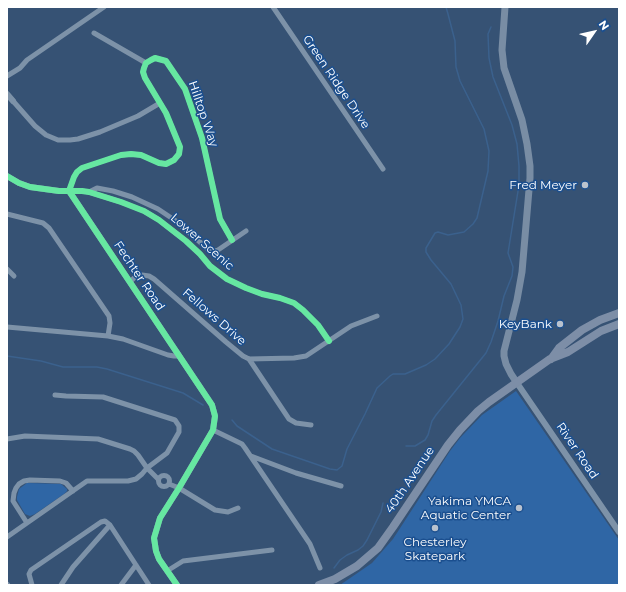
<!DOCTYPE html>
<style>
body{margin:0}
#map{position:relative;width:626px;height:592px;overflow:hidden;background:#365274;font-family:Montserrat,sans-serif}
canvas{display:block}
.frame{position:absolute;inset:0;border:8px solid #fff;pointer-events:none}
.north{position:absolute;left:574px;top:12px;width:40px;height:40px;-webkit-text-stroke:3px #1b4f8f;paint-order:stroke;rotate:56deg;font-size:11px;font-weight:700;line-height:16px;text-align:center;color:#fff}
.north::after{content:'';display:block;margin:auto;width:14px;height:18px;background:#fff;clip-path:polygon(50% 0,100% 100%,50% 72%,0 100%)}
</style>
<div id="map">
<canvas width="626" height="592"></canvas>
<div class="frame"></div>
<div class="north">N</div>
</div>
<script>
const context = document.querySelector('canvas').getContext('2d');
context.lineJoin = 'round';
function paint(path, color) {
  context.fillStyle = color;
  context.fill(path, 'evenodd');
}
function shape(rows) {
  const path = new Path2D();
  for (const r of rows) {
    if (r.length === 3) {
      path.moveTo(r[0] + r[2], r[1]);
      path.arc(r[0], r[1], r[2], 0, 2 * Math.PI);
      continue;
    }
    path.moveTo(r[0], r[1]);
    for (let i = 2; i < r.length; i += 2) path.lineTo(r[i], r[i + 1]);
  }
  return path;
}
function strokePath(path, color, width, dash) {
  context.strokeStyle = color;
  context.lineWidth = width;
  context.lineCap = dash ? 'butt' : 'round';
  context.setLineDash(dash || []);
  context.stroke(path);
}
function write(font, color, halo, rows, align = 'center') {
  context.font = font + ' Montserrat,sans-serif';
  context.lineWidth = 3;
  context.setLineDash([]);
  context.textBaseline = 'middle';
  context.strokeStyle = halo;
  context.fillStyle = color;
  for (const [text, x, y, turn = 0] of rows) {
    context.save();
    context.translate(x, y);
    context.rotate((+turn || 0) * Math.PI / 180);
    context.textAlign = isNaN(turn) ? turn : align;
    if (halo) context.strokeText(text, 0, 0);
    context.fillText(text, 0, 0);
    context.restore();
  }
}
const green = shape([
 [516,391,619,540,619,585,340,585,372,563,393,539,450,451,460,438,482,415],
 [27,483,61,484,67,489,67,491,64,494,35,514,30,516,25,514,17,500,17,497,19,489]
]);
const stream = shape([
 [7,356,41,361,63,367,97,367,107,369,183,393,203,405],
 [232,420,237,426,272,449,330,469,337,470,342,466,347,449,365,414,377,388,390,376,393,374,405,374,426,365,435,359,449,344,460,327,463,319,461,305,451,284,431,260,426,252,426,248,435,233,438,232,448,235,464,232,473,224,477,218,488,171,489,151,484,129,460,81,456,67,455,41,448,14,446,7],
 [406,446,415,446,425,440,428,435,432,421,436,415,486,353,491,342,498,321,504,296,512,276,513,267,508,253,519,185,519,166,517,144,512,125,493,77,489,58,488,34,491,27],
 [334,568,340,560,347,555,358,550,363,546,367,540,381,512,383,503]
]);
const minor = shape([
 [273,7,383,169],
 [94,33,146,63],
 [7,76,20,68,27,60,104,7],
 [13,101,35,126,46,135,58,140,70,140,78,139,100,132,138,116,160,103],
 [89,192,97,188,113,191,132,197,158,209,176,221,209,250,215,251,218,250,246,231],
 [7,214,43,223,49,228,109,316,110,323,108,336],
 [232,240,220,219,202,138,185,89,166,61,155,58,151,60,146,63,144,68,143,72,145,78,166,113,180,147,179,154,174,160,166,164,159,163,141,155,131,154,121,155,82,168,77,172,74,177,69,191,82,191,89,192,121,202,144,211,159,220,186,241,200,254,210,266,227,279,246,288,262,294,280,298,294,303,303,310,318,325,329,341],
 [7,269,14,276],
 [130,282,134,278,142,275,149,276,154,279,226,342,243,356,249,359,294,358,306,356,351,326,377,316],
 [7,327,108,336,123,339,168,355,174,356,179,356],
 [249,359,289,419,296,423,311,425],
 [213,430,242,444,245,448,310,544,320,568],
 [7,439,25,436,98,439,130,449,134,451,138,455,147,468,158,479],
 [251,456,296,473,341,486],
 [164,481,5.5],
 [169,484,179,488,215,510,228,512,238,508],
 [27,523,13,501,14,493,16,488,19,484,24,481,30,480,60,481,66,483,73,491],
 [7,537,87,481,128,481,136,479,142,474,147,468,167,453,179,432,179,426,175,420,103,397,66,396,55,395],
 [167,571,183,561,272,550],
 [7,584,8,585],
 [32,585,29,574,31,570,101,522,105,521,110,525,149,585],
 [61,585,73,567,110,525],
 [121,585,136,565]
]);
const tertiary = shape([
 [7,94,13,101],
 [7,176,19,183,30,187,59,191,69,191,212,405,215,416,213,430,179,488,160,518,154,538,156,551,159,559,177,585],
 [517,383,619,532]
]);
const secondary = shape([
 [505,7,502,50,504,68,522,120,527,144,530,166,530,178,522,272,517,300,504,351,504,356,506,364,511,374,517,383]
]);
const primary = shape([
 [551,359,559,348,582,330,600,320,619,313],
 [319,585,335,579,357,566,378,548,393,527,448,445,460,430,478,411,489,402,550,359,568,352,601,331,619,324]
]);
const cycleway = shape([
 [7,176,19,183,30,187,59,191,69,191,212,405,215,416,213,430,179,488,160,518,154,538,156,551,159,559,177,585],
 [232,240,220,219,202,138,185,89,166,61,155,58,151,60,146,63,144,68,143,72,145,78,166,113,180,147,179,154,174,160,166,164,159,163,141,155,131,154,121,155,82,168,77,172,74,177,69,191,82,191,89,192,121,202,144,211,159,220,186,241,200,254,210,266,227,279,246,288,262,294,280,298,294,303,303,310,318,325,329,341]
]);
const markers = [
 [585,185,4,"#b9c2ce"],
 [560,324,4,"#b9c2ce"],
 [519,508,4,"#b9c2ce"],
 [435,528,4,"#b9c2ce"]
];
const streetNames = [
 ["Green Ridge Drive",336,82,56],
 ["Hilltop Way",203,114,71],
 ["Lower Scenic",202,242,41],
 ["Fechter Road",139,276,56],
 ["Fellows Drive",214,317,41],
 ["River Road",577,451,56],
 ["40th Avenue",410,480,-56]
];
const poiNames = [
 ["Fred Meyer",577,185],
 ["KeyBank",552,324],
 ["Yakima YMCA",511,501],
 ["Aquatic Center",511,515],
 ["Chesterley",435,542,"center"],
 ["Skatepark",435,556,"center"]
];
paint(green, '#2f66a5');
strokePath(stream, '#3b618d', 1.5);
strokePath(minor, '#7d92a8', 5);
strokePath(tertiary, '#7d92a8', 6);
strokePath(secondary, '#798da4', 7);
strokePath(primary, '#7d8ea7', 8);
strokePath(cycleway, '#66e7a1', 6);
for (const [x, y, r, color] of markers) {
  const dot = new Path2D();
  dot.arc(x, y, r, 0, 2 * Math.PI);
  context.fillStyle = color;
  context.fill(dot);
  strokePath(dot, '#1b4f8f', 1.5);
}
write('12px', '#fff', '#1b4f8f', streetNames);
write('12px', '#fff', '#1b4f8f', poiNames, 'right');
</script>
